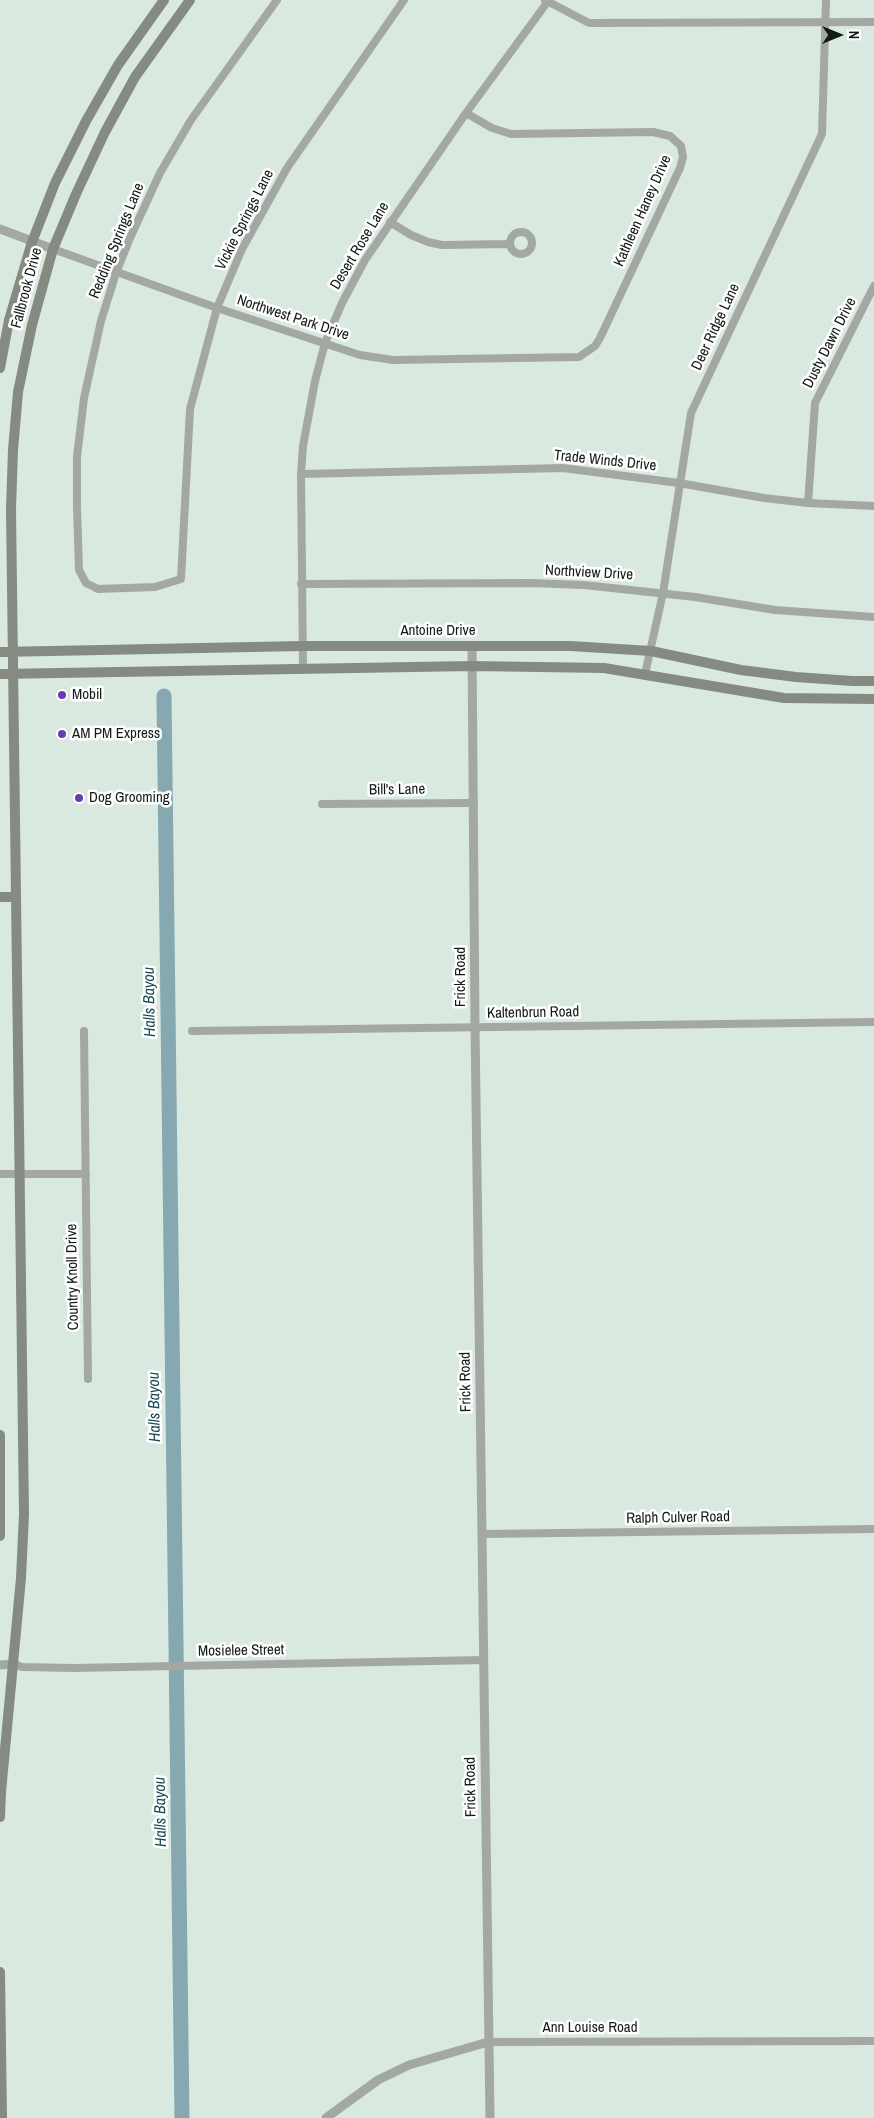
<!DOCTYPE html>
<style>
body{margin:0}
#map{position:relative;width:874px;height:2118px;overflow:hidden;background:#d9e9e0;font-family:"Archivo Narrow",sans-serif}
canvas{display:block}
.north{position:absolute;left:814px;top:10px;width:50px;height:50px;-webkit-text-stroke:4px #fff;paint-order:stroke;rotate:90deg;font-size:14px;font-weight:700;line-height:20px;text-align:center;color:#141a17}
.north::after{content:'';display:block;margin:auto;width:18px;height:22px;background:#141a17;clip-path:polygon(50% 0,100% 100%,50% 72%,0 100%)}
</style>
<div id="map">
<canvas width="874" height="2118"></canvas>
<div class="north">N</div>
</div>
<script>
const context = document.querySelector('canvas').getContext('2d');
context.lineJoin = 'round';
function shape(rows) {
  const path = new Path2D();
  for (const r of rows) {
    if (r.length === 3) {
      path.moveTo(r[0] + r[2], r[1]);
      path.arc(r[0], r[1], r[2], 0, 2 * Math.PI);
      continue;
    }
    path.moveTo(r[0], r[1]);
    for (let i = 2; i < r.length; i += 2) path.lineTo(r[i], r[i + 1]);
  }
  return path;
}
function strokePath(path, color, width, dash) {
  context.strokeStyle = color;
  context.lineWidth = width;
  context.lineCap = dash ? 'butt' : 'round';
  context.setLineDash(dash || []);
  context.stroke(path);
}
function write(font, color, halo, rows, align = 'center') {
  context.font = font + ' "Archivo Narrow",sans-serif';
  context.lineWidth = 5;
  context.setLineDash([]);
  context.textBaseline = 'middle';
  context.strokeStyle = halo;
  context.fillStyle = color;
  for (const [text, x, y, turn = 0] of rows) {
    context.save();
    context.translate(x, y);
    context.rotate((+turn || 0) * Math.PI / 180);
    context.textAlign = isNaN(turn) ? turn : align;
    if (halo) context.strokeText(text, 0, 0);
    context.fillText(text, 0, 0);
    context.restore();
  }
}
const river = shape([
 [164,696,182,2118]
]);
const minor = shape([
 [277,0,191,120,160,173,130,238,116,273,101,321,84,398,77,457,77,506,79,570,86,583,98,589,155,587,181,579,190,409,217,308,242,249,287,168,404,0],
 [545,0,589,23,874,22],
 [390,222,411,235,428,242,442,245,510,244],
 [521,243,11],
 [53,249,217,308,360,355,393,360,579,357,595,346,600,338,680,168,683,157,681,146,670,136,653,132,511,134,492,128,466,113],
 [301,474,563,468,679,483,764,498,808,503,874,506],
 [808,503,815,403,874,286],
 [301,584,531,583,584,585,695,597,775,610,874,617],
 [303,668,301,474,303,446,315,381,325,343,342,303,365,260,466,113,549,0],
 [645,674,663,593,691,413,822,134,826,0],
 [322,804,474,803],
 [84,1031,88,1379],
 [192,1031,874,1022],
 [0,1174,86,1174],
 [482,1534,874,1529],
 [14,1664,22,1667,74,1668,484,1660],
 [488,2042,874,2041]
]);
const tertiary = shape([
 [0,229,53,249],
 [472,646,475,1027,490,2118],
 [0,1665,14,1664],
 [326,2118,378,2080,409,2065,488,2042]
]);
const secondary = shape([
 [0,368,9,320,32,242,55,183,86,121,118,65,164,0],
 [0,652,302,646,570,646,651,651,741,670,796,677,852,681,874,681],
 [0,674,472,666,604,668,784,698,874,699],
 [0,897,15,897],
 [0,1435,0,1536],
 [0,1817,1,1792,21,1578,24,1514,11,509,13,450,18,392,32,325,53,249,76,194,105,132,135,77,190,0],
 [0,1972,2,2118]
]);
const markers = [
 [62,695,5,"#693bb3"],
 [62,734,5,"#693bb3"],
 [79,798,5,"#693bb3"]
];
const streetNames = [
 ["Kathleen Haney Drive",643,211,-66],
 ["Vickie Springs Lane",245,220,-63],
 ["Redding Springs Lane",117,241,-68],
 ["Desert Rose Lane",360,246,-59],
 ["Fallbrook Drive",27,288,-75],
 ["Northwest Park Drive",293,318,18],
 ["Deer Ridge Lane",716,327,-65],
 ["Dusty Dawn Drive",830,343,-63],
 ["Trade Winds Drive",605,461,6],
 ["Northview Drive",589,573,3],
 ["Antoine Drive",438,631],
 ["Bill's Lane",397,790,-1],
 ["Frick Road",461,977,-90],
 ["Kaltenbrun Road",533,1013,-1],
 ["Country Knoll Drive",73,1277,-91],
 ["Frick Road",466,1382,-91],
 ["Ralph Culver Road",678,1518,-1],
 ["Mosielee Street",241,1651,-1],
 ["Frick Road",471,1787,-91],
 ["Ann Louise Road",590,2028]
];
const poiNames = [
 ["Mobil",72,695],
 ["AM PM Express",72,734],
 ["Dog Grooming",89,798]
];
const waterNames = [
 ["Halls Bayou",150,1002,-91],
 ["Halls Bayou",155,1407,-91],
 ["Halls Bayou",161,1812,-91]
];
strokePath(river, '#85a8b1', 15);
strokePath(minor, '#a4a8a2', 8);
strokePath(tertiary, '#a4a8a2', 9);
strokePath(secondary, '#868b82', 10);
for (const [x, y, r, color] of markers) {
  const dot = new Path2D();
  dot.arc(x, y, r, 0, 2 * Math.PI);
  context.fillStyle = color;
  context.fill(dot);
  strokePath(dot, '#fff', 2);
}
write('15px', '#141a17', '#fff', streetNames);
write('15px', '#141a17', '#fff', poiNames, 'left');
write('italic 16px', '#164a55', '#fff', waterNames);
</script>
